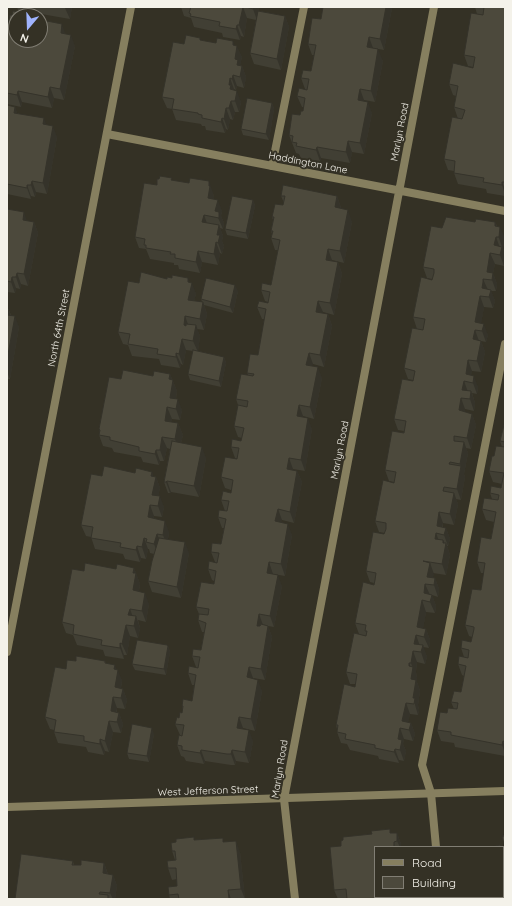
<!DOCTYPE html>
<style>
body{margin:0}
#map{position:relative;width:512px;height:906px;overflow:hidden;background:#343125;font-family:Quicksand,sans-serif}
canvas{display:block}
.frame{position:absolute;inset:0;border:8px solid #f4f2ea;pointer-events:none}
.legend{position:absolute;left:374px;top:846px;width:130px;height:52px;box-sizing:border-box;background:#343125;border:1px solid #817e74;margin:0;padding:5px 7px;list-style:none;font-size:12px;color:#f4f2ea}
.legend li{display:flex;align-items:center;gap:8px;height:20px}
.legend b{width:20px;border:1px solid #817e74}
.north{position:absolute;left:8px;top:8px;width:40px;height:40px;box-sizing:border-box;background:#343125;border:1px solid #817e74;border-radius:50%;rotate:199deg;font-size:11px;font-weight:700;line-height:16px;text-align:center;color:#f4f2ea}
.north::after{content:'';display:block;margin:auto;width:14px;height:18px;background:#9fb3fd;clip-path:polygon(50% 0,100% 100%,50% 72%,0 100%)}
</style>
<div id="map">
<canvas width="512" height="906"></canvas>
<div class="frame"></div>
<ul class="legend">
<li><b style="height:5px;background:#867f5f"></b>Road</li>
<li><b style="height:11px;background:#4c493c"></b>Building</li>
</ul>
<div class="north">N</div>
</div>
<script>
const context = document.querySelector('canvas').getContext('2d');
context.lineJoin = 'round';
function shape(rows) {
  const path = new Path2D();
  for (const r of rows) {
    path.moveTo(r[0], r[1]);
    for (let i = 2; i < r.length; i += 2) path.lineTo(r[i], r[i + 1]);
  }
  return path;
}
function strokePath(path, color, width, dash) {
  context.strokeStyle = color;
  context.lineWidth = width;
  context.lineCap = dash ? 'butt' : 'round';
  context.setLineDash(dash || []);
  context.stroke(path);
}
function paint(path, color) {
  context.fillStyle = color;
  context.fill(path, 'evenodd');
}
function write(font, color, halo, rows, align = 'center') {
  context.font = font + ' Quicksand,sans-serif';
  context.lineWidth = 4;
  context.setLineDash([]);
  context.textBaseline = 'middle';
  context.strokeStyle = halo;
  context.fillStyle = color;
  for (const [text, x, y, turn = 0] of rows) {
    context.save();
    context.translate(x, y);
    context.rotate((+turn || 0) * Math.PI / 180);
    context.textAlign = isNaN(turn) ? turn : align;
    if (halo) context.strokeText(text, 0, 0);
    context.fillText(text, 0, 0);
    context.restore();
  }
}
const lane = shape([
 [272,166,304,7],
 [436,847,431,793,422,765,505,344],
 [441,897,441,899]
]);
const street = shape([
 [107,134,505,211],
 [7,652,131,7],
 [7,807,505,791],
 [295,899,284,799,434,7]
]);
const wall = shape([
 [17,7,72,7,70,19,18,10],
 [181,7,259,7,259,11,285,16,289,27,281,70,254,64,250,53,256,20,247,18,244,37,241,36,240,40,223,37,222,33,194,27,191,18,184,16],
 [323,7,392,7,392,8,384,50,373,48,383,61,375,102,364,100,364,101,372,113,364,154,352,152,350,163,321,158,320,161,301,158,299,154,296,153,289,135,303,111,304,107,302,107,297,96,305,89,301,78,311,71,314,55,312,55,308,44,321,19],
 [475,7,505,7,505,196,487,193,486,189,458,184,454,173,454,171,448,170,444,159,458,119,454,107,456,96,453,95,449,84,473,68,473,67,468,66,464,55,483,15,477,14],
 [16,16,66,34,75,46,64,100,54,98,52,108,22,102,21,107,7,104,7,24],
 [201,41,216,43,235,45,242,57,240,65,242,66,246,77,244,88,237,86,236,90,234,89,234,90,241,102,239,112,235,112,233,120,230,119,228,130,226,129,225,133,206,130,205,126,202,126,201,124,176,120,172,109,167,108,162,97,184,44],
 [272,103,274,109,269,140,243,135,241,129],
 [7,105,15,107,17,113,47,125,57,137,47,194,36,192,35,197,31,196,31,199,7,194],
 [172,180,213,193,214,199,222,211,221,216,224,223,223,229,220,228,223,236,222,241,224,246,222,254,220,253,218,265,202,262,200,273,179,269,178,265,174,265,174,263,150,259,146,249,139,248,135,237,157,185],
 [281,196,337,196,341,208,341,209,352,222,344,263,332,260,332,261,338,262,342,274,334,315,323,312,322,313,328,314,332,326,324,367,313,364,312,366,322,378,314,419,303,416,303,417,312,429,305,471,293,469,293,470,297,471,302,482,294,523,282,520,281,522,292,535,285,576,273,574,282,586,274,627,268,626,272,637,265,680,253,678,262,691,255,731,243,728,243,729,253,741,249,763,236,761,235,765,231,765,205,761,204,764,186,761,184,757,181,756,177,745,180,735,175,724,179,718,182,713,183,710,182,706,192,701,194,685,192,685,188,673,196,667,192,656,201,650,204,632,202,632,198,620,199,614,196,607,214,584,214,581,212,580,208,569,215,562,211,552,221,544,224,528,222,528,218,517,225,511,221,500,231,493,231,490,225,488,221,477,237,459,235,458,231,447,241,441,242,438,238,437,234,426,238,405,236,399,248,375,247,373,258,355,265,319,262,319,257,307,268,303,268,302,265,301,261,290,271,285,278,250,275,250,271,238,272,234,271,231,273,220,272,217,283,205,284,203],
 [253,200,255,206,248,239,227,235,225,229],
 [7,209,27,221,34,222,38,233,28,286,21,284,20,289,16,288,15,293,7,292],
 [475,222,495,222,497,226,505,238,503,248,505,255,505,263,504,266,495,264,493,273,497,284,496,291,491,291,495,301,493,308,484,307,481,323,488,335,486,342,481,341,485,352,481,372,472,371,471,375,478,387,477,394,472,393,475,403,474,411,465,409,464,412,472,414,476,425,471,449,466,448,468,453,464,474,465,477,461,500,456,499,458,504,454,525,443,523,443,527,446,528,450,539,448,546,447,546,450,555,446,575,433,573,433,578,435,578,439,589,438,597,432,595,436,606,435,613,426,612,423,628,426,629,430,640,429,648,423,647,427,657,425,664,417,662,416,672,417,678,417,682,420,691,418,705,419,710,418,715,410,714,408,722,411,723,415,734,413,741,404,739,403,744,406,751,404,761,399,760,399,763,379,759,378,756,350,750,347,744,341,743,337,732,337,729,336,725,355,687,356,684,350,684,346,672,359,634,355,623,374,583,370,582,366,571,385,533,379,532,375,521,394,482,389,481,385,470,404,431,398,430,394,419,413,380,408,379,404,368,423,330,424,330,417,329,413,317,432,279,427,278,423,267,442,228],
 [167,279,190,282,196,294,194,301,202,302,201,299,238,291,233,313,204,305,207,314,204,330,197,329,200,336,198,351,224,357,226,363,221,387,190,380,188,374,193,351,186,350,183,365,181,364,180,368,161,365,159,359,132,356,128,345,123,344,118,332,139,283],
 [7,306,11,315,19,327,10,379,7,379],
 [170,374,177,391,176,399,182,410,180,420,172,419,171,422,178,423,183,435,181,443,206,458,199,497,171,492,170,493,168,493,164,482,170,449,167,448,164,461,160,461,159,465,143,462,141,457,114,452,112,448,103,446,99,435,100,432,99,429,121,379],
 [505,421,505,756,455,747,454,743,441,741,437,730,447,713,454,709,451,702,461,692,464,676,462,675,458,664,464,657,461,648,471,642,472,637,469,636,465,625,481,590,484,573,481,573,477,562,491,539,494,522,486,520,482,509,492,499,490,493,501,488,502,484,493,482,489,471,494,456,502,447,500,441],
 [152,472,153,476,156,477,160,488,158,496,164,507,162,517,154,516,154,518,169,532,168,539,189,553,181,598,152,592,148,581,154,554,150,553,149,549,148,549,146,559,141,558,140,562,125,559,123,554,95,549,91,537,86,536,81,525,102,476],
 [134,568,140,584,139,591,149,604,146,622,138,620,140,628,138,638,130,636,127,655,124,655,124,659,105,656,103,650,77,645,73,635,66,633,62,622,84,571],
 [168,646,170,652,166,675,135,670,132,664],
 [105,661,106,663,116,669,122,681,121,688,123,689,127,700,125,709,117,708,117,712,119,713,123,724,121,733,113,732,109,752,105,751,104,755,88,752,86,747,58,743,54,732,54,730,50,729,45,717,66,669],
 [154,734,149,762,129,759,127,753],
 [397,833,401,844,401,847,375,847,375,897,414,897,414,898,407,898,407,899,338,899,334,890,341,846,372,834],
 [195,840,225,842,240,852,245,899,170,899,169,895,177,886,177,879,172,880,168,868,175,860,172,851],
 [73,861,74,865,81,865,104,863,108,874,113,875,117,886,115,899,15,899]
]);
const shadedWall = shape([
 [66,7,72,7,70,19,65,8],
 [243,7,247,18,244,37,239,25],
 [253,7,259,7,259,9,257,20,253,9],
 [386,7,392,7,392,8,384,50,380,39],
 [285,16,289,27,281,70,277,59],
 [62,24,66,36,61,33],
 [237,25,241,36,240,40,236,29],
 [71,35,75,46,64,100,60,89],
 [369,37,373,48,367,47],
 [233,41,237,50,237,46,242,57,240,66,242,66,246,77,244,88,235,59,233,45],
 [378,49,383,61,375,102,371,91],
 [233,75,237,86,236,90,232,79],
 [230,78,234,89,234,101,229,85],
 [50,87,54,98,52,108,48,97],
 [360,89,364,100,362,111,358,100],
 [18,91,22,102,21,107,17,95],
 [237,91,241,102,239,112,235,101],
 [231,101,235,112,233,120,229,108],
 [368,102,372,113,364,154,360,143],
 [272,103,274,109,269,140,266,134],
 [15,107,19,118,14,113],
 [226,108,230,119,228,130,224,119],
 [44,118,48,129,43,124],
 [222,118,226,129,225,133,221,122],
 [53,126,57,137,47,194,43,183],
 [348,141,352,152,350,163,346,152],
 [317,147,321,158,320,161,316,150],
 [32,181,36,192,35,197,31,185],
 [209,181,213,193,213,195,214,197,212,209,208,198],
 [502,182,505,189,505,194,502,185],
 [27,185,31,196,31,199,27,188],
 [337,196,341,208,339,219,335,207],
 [218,200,222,211,221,216,224,223,223,229,215,211],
 [253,200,255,206,248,239,246,233],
 [348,210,352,222,344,263,340,251],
 [24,212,28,224,23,220],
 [204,215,208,226,202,222],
 [34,222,38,233,28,286,24,274],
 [495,222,499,233,500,227,505,238,503,248,505,255,504,266,500,255,502,247,495,226],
 [219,225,223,236,222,241,224,246,222,254,218,243,217,235],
 [496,237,500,248,494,245],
 [216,242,220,253,218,265,214,254],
 [328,249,332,260,330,271,326,260],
 [198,251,202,262,200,273,196,262],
 [490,253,495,264,493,273,497,284,496,291,492,280,487,272],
 [338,262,342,274,334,315,330,303],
 [17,273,21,284,20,289,16,277],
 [12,277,16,288,15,293,11,282],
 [188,278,191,285,192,283,196,294,192,311,188,300],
 [483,279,488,290,482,288],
 [235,285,238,291,233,313,230,307],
 [491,290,495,301,493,308,489,297],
 [480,296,484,307,480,331,475,322],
 [318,301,323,312,320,323,316,312],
 [203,302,207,314,204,330,200,319],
 [7,306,11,316,7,320],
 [328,314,332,326,324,367,320,355],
 [15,316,19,327,10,379,7,372,7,360],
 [185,316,189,327,184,325],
 [484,324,488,335,486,342,482,331],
 [196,325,200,336,198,352,193,341],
 [475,330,479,341,473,339],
 [182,339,186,350,183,365,179,354],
 [481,341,485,352,481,372,477,361],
 [176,353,181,364,180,368,176,357],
 [309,353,313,364,310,376,306,365],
 [224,357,226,363,221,387,219,381],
 [468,360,472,371,470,382,466,374],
 [318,367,322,378,314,419,310,407],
 [170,374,177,391,174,409,170,398,169,379],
 [474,376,478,387,477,394,473,383],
 [464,381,468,392,462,390],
 [471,391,475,403,474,411,470,399],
 [461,398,465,409,463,422,459,410],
 [178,399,182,410,180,420,176,409],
 [299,405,303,416,301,427,297,416],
 [167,407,172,419,169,432,165,421],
 [472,414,476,425,471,449,467,438],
 [308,418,312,429,305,471,301,460],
 [178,423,183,435,179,451,175,439],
 [162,437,167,448,164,461,160,450],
 [464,442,468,453,464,474,465,477,461,500,457,489,461,467,460,464],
 [202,447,206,458,199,497,194,486],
 [156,450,160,461,159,465,155,454],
 [289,458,293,469,291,480,287,469],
 [297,471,302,482,294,523,290,512],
 [152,472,155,481,156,477,160,488,156,506,152,495,151,476],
 [167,481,171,492,170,493,166,482],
 [454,493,458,504,454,525,450,514],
 [160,496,164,507,162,517,158,506],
 [150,505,154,516,152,528,148,517],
 [278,509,282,520,279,532,275,521],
 [439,512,443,523,441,534,437,526],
 [165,521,169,532,167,546,163,535],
 [288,524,292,535,285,576,281,564],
 [446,528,450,539,448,546,444,535],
 [436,533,440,544,435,539],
 [157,534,162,545,158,555,154,544],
 [144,538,148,549,146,559,142,547],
 [443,540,446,546,446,543,450,555,446,575,442,564],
 [185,542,189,553,181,598,177,587],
 [137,546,141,558,140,562,136,550],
 [269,562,273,574,271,584,267,573],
 [430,563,434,574,432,585,427,577],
 [134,568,140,584,137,601,133,590,133,573],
 [278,575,282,586,274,627,270,616],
 [435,578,439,589,438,597,434,585],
 [425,584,430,595,424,593],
 [145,593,149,604,146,622,142,611],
 [432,595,436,606,435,613,430,602],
 [422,600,426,612,422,636,417,627],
 [130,609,134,620,128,615],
 [259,614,263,625,261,637,257,626],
 [136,616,140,628,138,638,134,626],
 [126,625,130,636,127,655,122,644],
 [268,626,272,637,265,680,261,669],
 [426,629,430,640,429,648,424,637],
 [416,635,420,646,414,644],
 [120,643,124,655,124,659,120,648],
 [423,645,427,657,425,664,421,652],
 [168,646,170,652,166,675,164,669],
 [413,651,417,662,416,672,417,678,417,682,420,691,418,705,419,710,418,715,413,698,409,666,409,663,412,671,413,669,411,663],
 [115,665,118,673,118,670,122,681,119,698,115,687,114,669],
 [249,667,253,678,251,689,247,677],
 [258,680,262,691,255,731,251,719],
 [123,689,127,700,125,709,121,698],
 [113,697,117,708,115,723,111,711],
 [406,703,410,714,407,730,402,721],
 [119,713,123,724,121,733,117,722],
 [239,717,243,728,241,739,237,728],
 [109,721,113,732,109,752,105,741],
 [411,723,415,734,413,741,409,730],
 [152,728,154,734,149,762,147,756],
 [400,728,404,739,403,744,406,751,404,761,400,750,398,739],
 [249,730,253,741,249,763,245,752],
 [100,739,105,751,104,755,100,744],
 [503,741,505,747,505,753,502,745],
 [395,749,399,760,399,763,394,752],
 [201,750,205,761,204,764,200,753],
 [232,750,236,761,235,765,231,754],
 [397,833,401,844,401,847,400,847,397,841],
 [236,841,240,852,245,899,241,889],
 [104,863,108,875,103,873],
 [113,875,117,886,115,899,113,899,110,893],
 [228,890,231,899,229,899]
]);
const building = shape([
 [191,7,190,7,243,7,239,25,237,25,236,29,219,26,220,22,190,16,191,14,189,13,191,7],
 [246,7,253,7,253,9,246,7],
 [323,7,386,7,380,39,369,37,367,47,378,49,371,91,360,89,359,94,358,100,368,102,360,143,348,141,346,152,317,147,316,150,296,146,297,143,292,142,293,136,289,135,292,114,300,115,301,111,303,111,305,98,297,96,299,88,307,90,309,79,301,78,303,70,311,71,316,45,308,44,312,18,321,19,323,7],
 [484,7,505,7,505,182,502,182,502,185,483,182,484,178,454,173,455,161,444,159,452,117,462,119,465,110,454,107,458,86,449,84,453,63,473,68,475,57,464,55,471,13,483,15,484,7],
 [13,11,32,14,31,16,16,16,16,40,40,40,40,23,46,25,47,21,62,24,61,33,71,35,60,89,50,87,48,97,18,91,17,95,7,93,7,24,8,24,10,15,12,15,13,11],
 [258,11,285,16,277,59,250,53,258,11],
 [186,35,200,38,200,40,216,43,217,38,233,41,233,45,237,46,235,59,238,60,237,65,242,66,240,77,233,75,232,79,230,78,229,85,231,85,230,89,237,91,235,101,231,101,229,108,226,108,224,119,222,118,221,122,202,118,202,115,198,114,198,113,172,109,174,99,162,97,173,42,184,44,186,35],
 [247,98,272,103,266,134,241,129,247,98],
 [7,105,15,107,14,113,44,118,43,124,53,126,43,183,32,181,31,185,27,185,27,188,7,184,7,105],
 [160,176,172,178,171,180,189,183,190,178,209,181,209,186,210,186,208,198,218,200,215,211,219,212,219,218,204,215,202,222,219,225,217,235,220,235,218,243,216,242,214,254,198,251,196,262,175,258,175,254,170,254,171,252,146,248,146,245,144,245,145,239,135,237,144,183,157,185,157,179,159,179,160,176],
 [283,185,337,196,335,207,348,210,340,251,328,249,326,260,338,262,330,303,318,301,316,312,328,314,320,355,309,353,306,365,318,367,310,407,299,405,297,416,308,418,301,460,289,458,287,469,297,471,290,512,278,509,275,521,288,524,281,564,269,562,267,573,278,575,270,616,259,614,257,626,260,626,261,624,268,626,261,669,249,667,247,677,258,680,251,719,239,717,237,728,249,730,245,752,232,750,231,754,227,754,201,750,200,753,182,750,182,746,177,745,179,735,182,736,184,725,175,724,177,717,179,718,180,712,182,713,183,706,182,706,183,699,192,701,196,675,188,673,189,666,198,668,200,657,192,656,193,649,201,650,206,623,198,620,199,614,208,615,209,609,196,607,201,582,214,584,216,571,208,569,209,561,217,563,219,553,211,552,212,543,221,544,226,519,218,517,219,510,227,511,229,501,221,500,223,491,231,493,233,480,221,477,225,457,237,459,239,448,231,447,232,439,241,441,244,428,234,426,238,405,247,407,248,401,236,399,241,374,253,376,254,374,247,373,250,354,258,355,266,309,257,307,259,301,268,303,270,292,261,290,262,283,271,285,280,240,271,238,273,231,271,231,274,217,272,217,275,204,283,205,285,196,281,196,283,185],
 [232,196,253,200,246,233,225,229,232,196],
 [7,209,24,212,23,220,34,222,24,274,17,273,16,277,12,277,11,282,7,281,7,209],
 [446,217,475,222,476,219,495,222,495,226,500,227,499,237,496,237,494,245,502,247,500,255,490,253,487,272,493,273,492,280,483,279,483,282,482,288,491,290,489,297,480,296,475,322,484,324,482,331,475,330,473,339,481,341,477,361,468,360,466,374,474,376,473,383,464,381,462,390,471,391,470,399,461,398,459,410,472,414,467,438,454,436,454,441,464,442,460,464,450,462,449,464,461,466,457,489,444,487,443,491,454,493,450,514,439,512,437,526,446,528,444,535,436,533,435,539,443,540,443,543,446,543,442,564,423,561,430,563,427,577,435,578,434,585,425,584,424,593,432,595,430,602,422,600,417,627,426,629,424,637,416,635,414,644,423,645,421,652,413,651,411,663,409,663,409,666,413,667,411,679,416,680,413,698,415,698,414,704,406,703,402,721,411,723,409,730,400,728,398,739,402,740,400,750,395,749,394,752,375,748,375,745,345,739,346,734,337,732,338,725,336,725,344,684,355,687,357,674,346,672,354,633,366,636,367,631,365,631,366,625,355,623,363,582,374,585,375,580,376,573,366,571,373,532,384,534,386,529,386,523,375,521,383,480,394,483,396,472,385,470,392,431,404,433,406,421,394,419,402,379,413,381,415,371,404,368,412,328,423,330,425,319,413,317,421,277,432,280,434,273,434,269,423,267,431,226,442,228,446,217],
 [141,272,167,279,167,277,172,278,172,275,188,278,188,282,192,283,188,300,203,302,200,319,185,316,184,325,186,326,186,324,196,325,193,341,182,339,179,354,176,353,176,357,157,354,158,349,128,344,130,334,118,332,128,281,139,283,141,272],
 [206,278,235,285,230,307,201,299,206,278],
 [7,315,15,316,7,360,7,315],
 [193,350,224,357,219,381,188,374,193,350],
 [123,370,153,376,154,371,170,374,169,379,173,380,170,398,178,399,176,409,167,407,165,421,178,423,175,439,162,437,160,450,156,450,155,454,139,451,139,447,110,440,110,437,99,435,100,430,99,429,109,377,121,379,123,370],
 [505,421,505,442,500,441,505,421],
 [172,441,202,447,194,486,167,481,166,482,164,482,172,441],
 [496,446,505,447,505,742,503,741,502,745,451,735,451,732,437,730,440,712,447,713,448,708,457,709,458,703,451,702,454,691,461,692,466,666,458,664,459,656,468,658,469,650,461,648,462,640,471,642,474,629,474,627,465,625,472,589,481,590,485,563,477,562,481,537,491,539,496,512,482,509,484,498,498,500,499,495,490,493,491,486,501,488,504,473,489,471,492,456,494,456,496,446],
 [104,466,135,473,136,468,152,472,151,476,156,477,152,495,160,496,158,506,150,505,148,517,165,521,163,535,157,534,154,544,146,542,147,539,144,538,142,547,137,546,136,550,120,547,121,543,91,538,93,527,81,525,91,474,102,476,104,466],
 [159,538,185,542,177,587,148,581,152,561,159,538],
 [85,563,116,569,117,564,134,568,133,573,136,573,133,590,145,593,142,611,130,609,128,615,136,616,134,626,126,625,122,644,120,643,120,648,101,645,102,640,73,634,74,625,62,622,72,569,84,571,85,563],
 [137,640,167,645,168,646,164,669,132,664,137,640],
 [76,656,105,661,105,663,115,665,114,669,118,670,115,687,123,689,121,698,113,697,111,711,119,713,117,722,109,721,105,741,100,739,100,744,84,741,84,736,54,732,56,720,45,717,55,667,66,669,67,660,76,661,76,656],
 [132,724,152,728,147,756,127,753,132,724],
 [390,829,390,833,397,833,397,841,394,842,394,847,375,847,375,897,406,897,406,899,347,899,346,889,334,890,330,847,341,846,341,841,343,840,343,837,372,834,371,831,390,829],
 [503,835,505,835,505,899,452,899,451,897,503,897,503,848,505,847,502,837,503,837,503,835],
 [194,837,194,840,223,838,223,842,236,841,241,889,228,890,229,899,179,899,178,894,169,895,168,887,177,886,176,868,168,868,167,861,176,860,175,851,172,851,171,843,176,842,176,839,194,837],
 [500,845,501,847,491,847,500,845],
 [21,854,73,861,72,865,81,865,81,860,104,863,103,873,113,875,110,893,100,892,99,894,108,895,108,899,15,899,21,854]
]);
const streetNames = [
 ["Marlyn Road",400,132,-79],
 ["Haddington Lane",308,163,11],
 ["North 64th Street",59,328,-79],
 ["Marlyn Road",340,450,-79],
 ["Marlyn Road",280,769,-81],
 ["West Jefferson Street",208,791,-2]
];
strokePath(lane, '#867f5f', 8);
strokePath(street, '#867f5f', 8);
paint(wall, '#413f34');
paint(shadedWall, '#35332a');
paint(building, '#4c493c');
strokePath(building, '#35332a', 1);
write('10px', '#f4f2ea', '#343125', streetNames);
</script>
